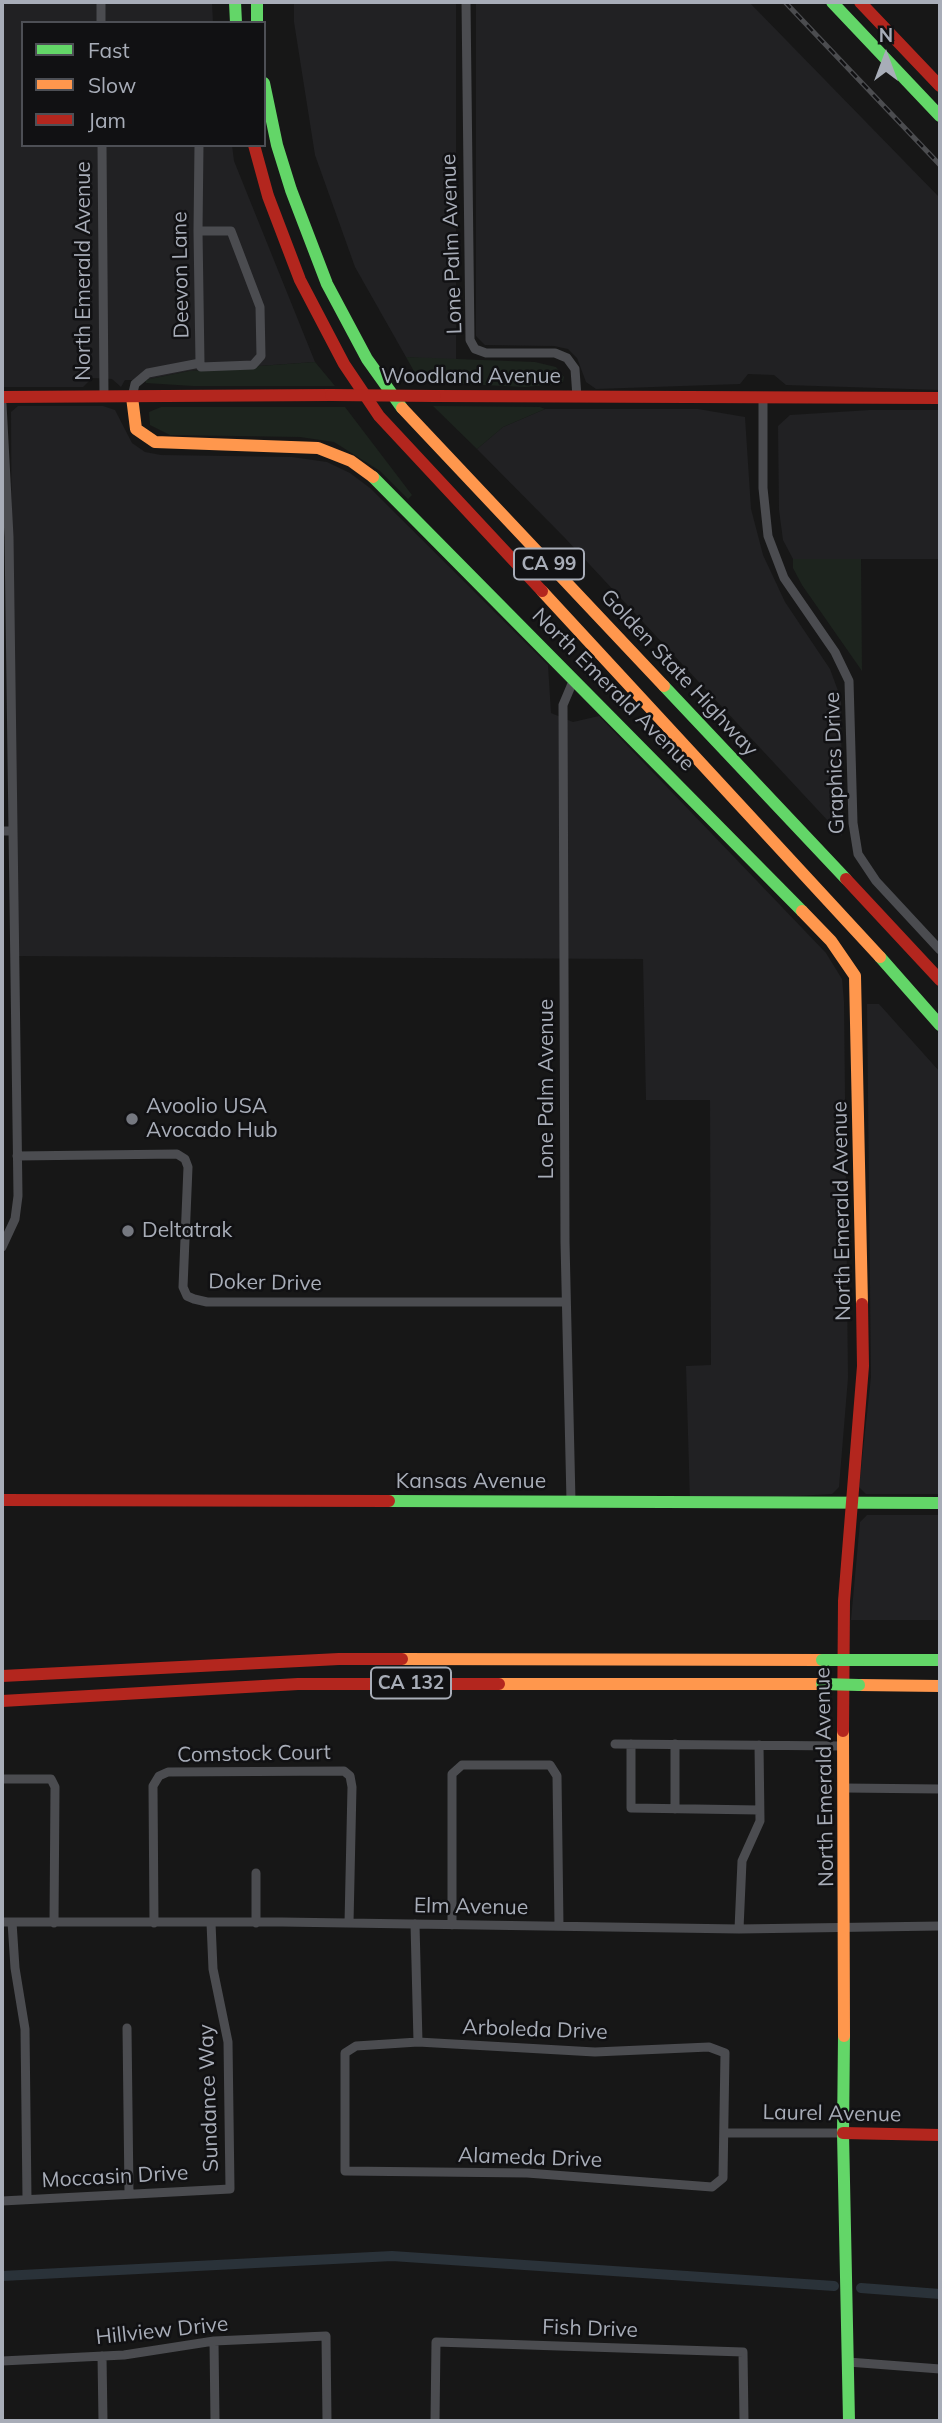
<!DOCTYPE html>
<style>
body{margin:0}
#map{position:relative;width:942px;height:2423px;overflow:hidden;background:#171717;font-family:Mulish,sans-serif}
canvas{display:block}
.frame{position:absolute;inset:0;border:4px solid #a8adb8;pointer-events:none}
.legend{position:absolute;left:21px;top:21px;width:245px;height:126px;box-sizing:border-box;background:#111113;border:2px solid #4d4f55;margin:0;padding:9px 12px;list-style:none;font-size:21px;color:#a8adb8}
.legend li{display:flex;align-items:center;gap:14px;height:35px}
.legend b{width:35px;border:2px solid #4d4f55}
.north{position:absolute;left:851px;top:21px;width:70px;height:70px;-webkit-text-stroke:5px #111113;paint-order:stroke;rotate:0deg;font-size:19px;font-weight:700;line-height:28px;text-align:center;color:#a8adb8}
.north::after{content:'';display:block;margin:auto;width:24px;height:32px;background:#a8adb8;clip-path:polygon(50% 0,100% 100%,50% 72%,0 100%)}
</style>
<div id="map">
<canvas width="942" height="2423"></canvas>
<div class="frame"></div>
<ul class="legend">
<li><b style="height:9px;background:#63d668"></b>Fast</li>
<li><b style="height:9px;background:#ff974d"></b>Slow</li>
<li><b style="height:9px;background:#b3261e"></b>Jam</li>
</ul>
<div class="north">N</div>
</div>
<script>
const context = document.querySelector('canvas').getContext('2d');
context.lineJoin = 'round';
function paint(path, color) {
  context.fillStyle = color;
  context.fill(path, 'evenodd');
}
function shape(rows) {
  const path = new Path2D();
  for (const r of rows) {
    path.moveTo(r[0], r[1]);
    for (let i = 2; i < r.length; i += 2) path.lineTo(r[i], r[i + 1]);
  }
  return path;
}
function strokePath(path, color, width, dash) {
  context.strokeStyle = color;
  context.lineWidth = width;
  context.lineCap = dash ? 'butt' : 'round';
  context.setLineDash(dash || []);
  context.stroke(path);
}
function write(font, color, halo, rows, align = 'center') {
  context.font = font + ' Mulish,sans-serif';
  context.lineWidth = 5;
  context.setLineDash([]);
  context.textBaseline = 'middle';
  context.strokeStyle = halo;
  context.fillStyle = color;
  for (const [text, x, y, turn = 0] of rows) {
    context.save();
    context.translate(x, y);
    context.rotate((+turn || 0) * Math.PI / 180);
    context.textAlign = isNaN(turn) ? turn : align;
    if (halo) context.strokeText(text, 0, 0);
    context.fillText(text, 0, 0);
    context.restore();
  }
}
const built = shape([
 [2,2,212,2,213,23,23,23,23,145,232,145,234,161,315,362,189,371,145,380,125,380,121,387,112,379,92,378,83,387,2,387],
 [294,2,456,2,456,361,406,357,355,267,315,155,294,22],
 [476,2,749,2,940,198,940,390,786,385,774,375,748,374,740,384,596,389,586,382,577,358,568,349,554,346,485,345,476,336],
 [18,406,103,406,115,410,132,443,145,452,161,455,292,457,327,462,350,473,370,488,548,665,551,713,573,722,599,716,826,953,842,979,844,1002,848,1378,839,1487,832,1494,690,1502,686,1366,711,1365,710,1100,646,1100,643,959,14,956,11,412],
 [545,409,698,409,745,417,751,509,763,555,785,602,830,669,841,699,842,836,564,537,477,449,503,427],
 [870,410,940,410,940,559,793,559,783,540,779,510,778,426,790,415],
 [867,1004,879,1004,940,1072,940,1494,866,1494,859,1487,871,1377],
 [867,1515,940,1515,940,1620,851,1620,860,1522]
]);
const green = shape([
 [406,357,535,362,556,367,564,377,563,382,557,384,525,387,420,382],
 [315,362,335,386,193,386,146,383,145,380,189,371],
 [433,406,540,407,545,409,503,427,477,449],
 [161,407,345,407,412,495,408,499,380,471,334,442,300,437,170,435,150,425,149,412],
 [793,559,861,559,862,671,802,585,793,568]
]);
const canal = shape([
 [2,2276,392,2256,834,2286],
 [861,2288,940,2294]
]);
const street = shape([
 [101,2,101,23],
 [466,2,470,340,475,349,486,353,555,353,567,358,575,369,577,397],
 [102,145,104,397],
 [198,231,231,231,260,307,261,356,253,365,201,367,200,363,198,231,199,145],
 [132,397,135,384,148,373,200,363],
 [763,397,763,488,768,536,784,578,835,652,849,681,853,823,858,854,876,881,940,950],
 [2,404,9,537,18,1196,15,1219,2,1247],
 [2,831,13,831],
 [17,1156,177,1154,185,1159,188,1167,183,1287,187,1296,194,1299,207,1302,566,1302],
 [571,1501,565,1242,563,705,574,679],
 [615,1744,843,1746],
 [631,1744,631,1808,759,1810],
 [675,1744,675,1809],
 [2,1779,51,1779,55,1787,54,1923],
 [844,1788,940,1789],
 [2,1922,282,1922,739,1929,940,1926],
 [12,1922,15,1968,25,2029,27,2199],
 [154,1923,153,1786,159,1776,168,1772,344,1771,350,1776,352,1787,349,1923],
 [256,1923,256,1873],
 [415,1924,418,2042],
 [452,1925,452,1774,462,1765,550,1765,557,1776,559,1926],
 [739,1929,742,1861,760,1821,759,1745],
 [127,2028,129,2194],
 [418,2042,595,2052,709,2047,725,2053,723,2178,712,2187,527,2173,345,2171,345,2053,356,2046,418,2042],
 [724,2133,843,2133],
 [2,2201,230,2189,228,2042,213,1969,211,1923],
 [214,2341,215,2421],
 [102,2356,103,2421],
 [2,2361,124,2355,214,2341,326,2336,327,2421],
 [848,2362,940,2369],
 [435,2421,436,2342,743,2352,744,2421]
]);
const fast = shape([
 [235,2,236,23],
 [257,2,257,23],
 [832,2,940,116],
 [264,83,277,145,291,190,327,284,367,359,402,408],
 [373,477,802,911],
 [664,686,846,879],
 [880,957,940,1025],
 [389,1501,940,1503],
 [859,1660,940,1660],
 [844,2036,843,2133,849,2421]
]);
const slow = shape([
 [132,397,136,429,155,442,318,448,351,461,373,477],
 [402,408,664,686],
 [542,591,880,957],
 [802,911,831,941,855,976,862,1304],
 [402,1659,822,1660],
 [499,1684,822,1684],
 [859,1685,940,1686],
 [843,1731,844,2036]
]);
const jam = shape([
 [860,2,940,86],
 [254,145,268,196,300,280,344,364,379,416,542,591],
 [435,396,940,398],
 [2,397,331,395],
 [846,879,940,980],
 [2,1500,389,1501],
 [2,1676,339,1659,402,1659],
 [2,1701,298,1684,499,1684],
 [843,1731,844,1601,863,1366,862,1304],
 [843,2133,940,2135]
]);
const rail = shape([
 [785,2,940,165]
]);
const fastBridge = shape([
 [822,1660,859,1660],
 [822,1684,859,1685]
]);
const jamBridge = shape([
 [331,395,435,396]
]);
const markers = [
 [132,1119,7,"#757880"],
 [128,1231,7,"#757880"]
];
const shields = [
 [549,564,70],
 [411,1683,80]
];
const shieldNames = [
 ["CA 99",549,564],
 ["CA 132",411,1683]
];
const streetNames = [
 ["Lone Palm Avenue",452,244,-92],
 ["North Emerald Avenue",84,271,-90],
 ["Deevon Lane",181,275,-91],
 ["Woodland Avenue",471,377],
 ["Golden State Highway",679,673,47],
 ["North Emerald Avenue",613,690,45],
 ["Graphics Drive",835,763,-92],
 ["Lone Palm Avenue",547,1089,-90],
 ["North Emerald Avenue",842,1211,-91],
 ["Doker Drive",265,1283,1],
 ["Kansas Avenue",471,1482],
 ["Comstock Court",254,1754,-1],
 ["North Emerald Avenue",825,1777,-91],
 ["Elm Avenue",471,1907,1],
 ["Arboleda Drive",535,2030,2],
 ["Sundance Way",209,2098,-92],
 ["Laurel Avenue",832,2114,1],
 ["Alameda Drive",530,2158,2],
 ["Moccasin Drive",115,2177,-3],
 ["Fish Drive",590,2329,2],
 ["Hillview Drive",162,2331,-6]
];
const poiNames = [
 ["Avoolio USA",146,1107],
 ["Avocado Hub",146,1131],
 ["Deltatrak",142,1231]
];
paint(built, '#212123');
paint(green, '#1d241e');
strokePath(canal, '#2a3239', 10);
strokePath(street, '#4b4c50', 9);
strokePath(fast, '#63d668', 12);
strokePath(slow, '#ff974d', 12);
strokePath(jam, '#b3261e', 12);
strokePath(rail, '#4b4c4f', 5);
strokePath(rail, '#111113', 2.5, [8]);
strokePath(fastBridge, '#63d668', 12);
strokePath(jamBridge, '#b3261e', 12);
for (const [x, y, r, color] of markers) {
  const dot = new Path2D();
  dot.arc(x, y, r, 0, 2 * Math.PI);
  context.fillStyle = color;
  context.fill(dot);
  strokePath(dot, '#111113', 2.5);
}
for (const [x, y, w] of shields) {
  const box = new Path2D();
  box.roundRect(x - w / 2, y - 15.5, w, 31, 5);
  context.fillStyle = '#111113';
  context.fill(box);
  strokePath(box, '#a8adb8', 2);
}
write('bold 19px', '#a8adb8', null, shieldNames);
write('21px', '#a8adb8', '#111113', streetNames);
write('21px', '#a8adb8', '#111113', poiNames, 'left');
</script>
